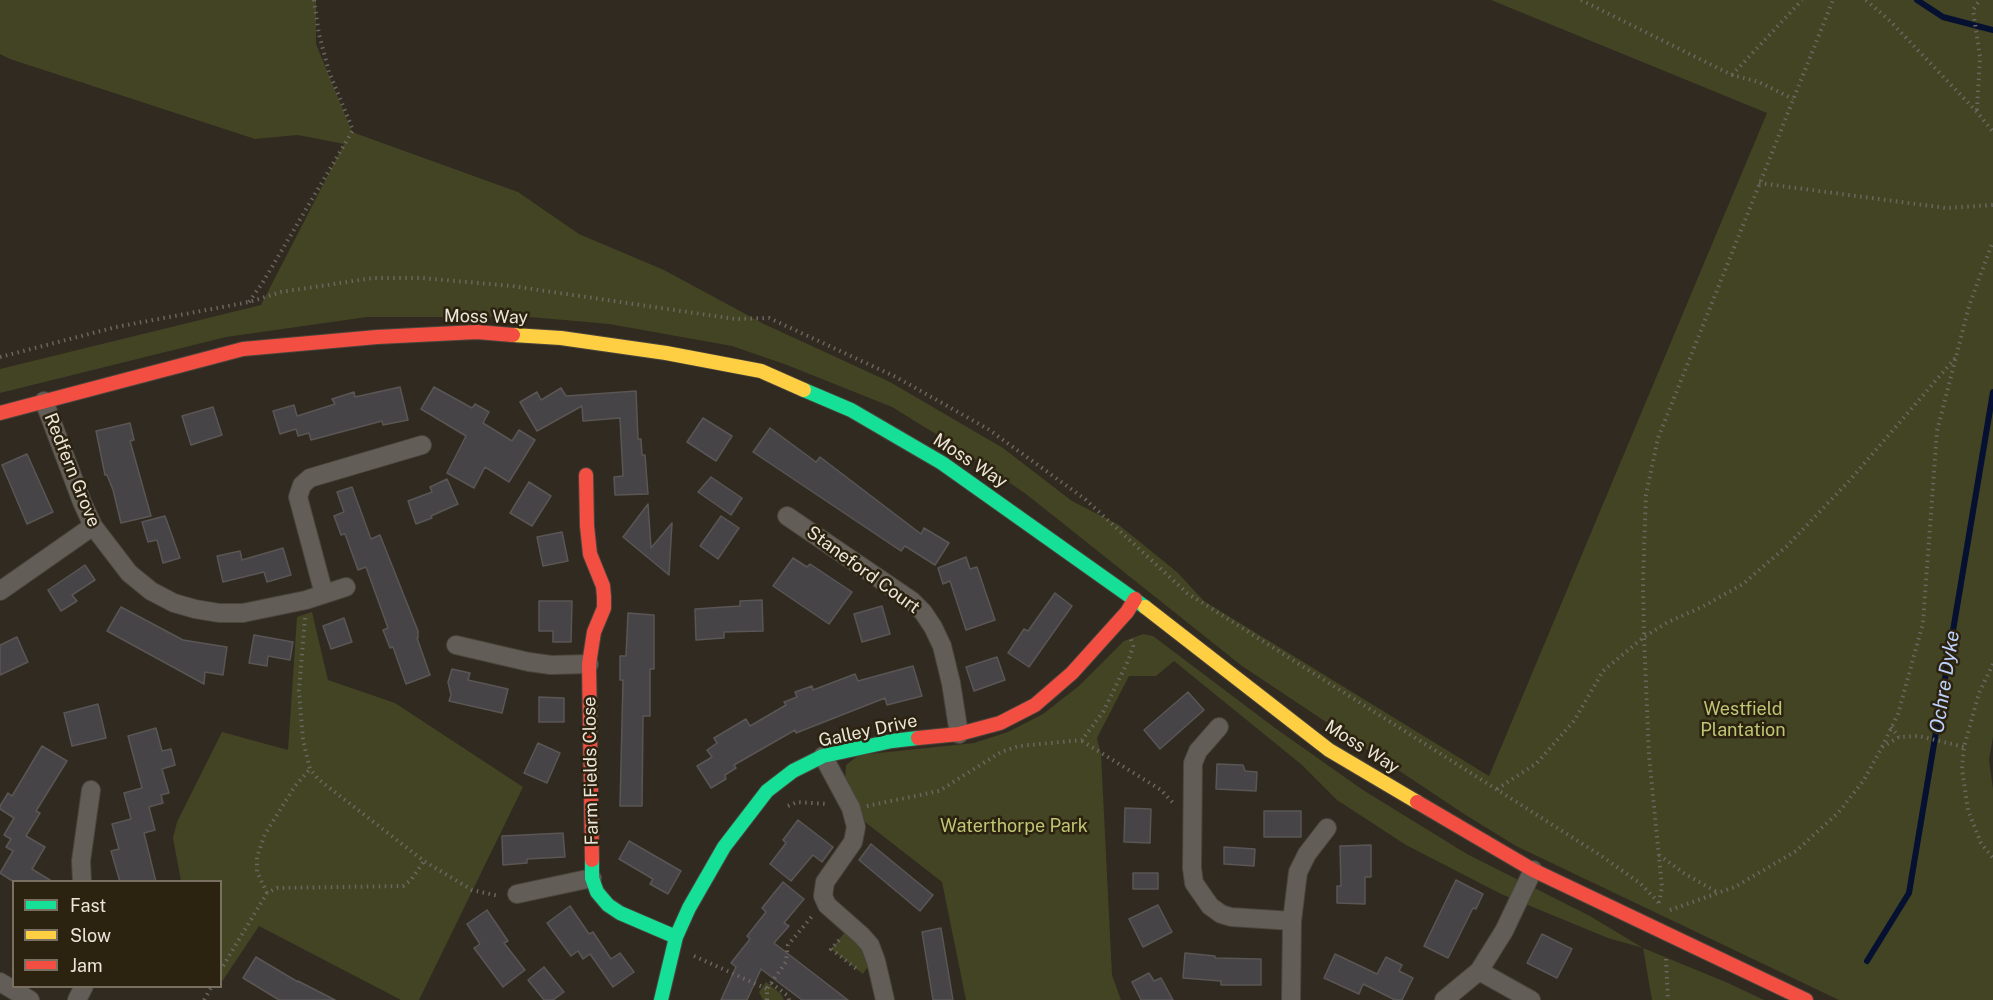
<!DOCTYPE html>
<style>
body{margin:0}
#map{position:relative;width:1993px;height:1000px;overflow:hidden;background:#302a20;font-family:"Public Sans",sans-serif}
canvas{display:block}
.legend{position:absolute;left:12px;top:880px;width:210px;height:108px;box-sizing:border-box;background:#2c2210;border:2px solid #797061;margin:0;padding:8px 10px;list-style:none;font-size:18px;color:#ece5da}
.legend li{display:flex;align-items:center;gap:12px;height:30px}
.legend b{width:30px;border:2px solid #797061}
</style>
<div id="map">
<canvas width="1993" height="1000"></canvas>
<ul class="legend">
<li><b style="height:8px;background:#16e098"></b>Fast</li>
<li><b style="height:8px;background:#ffcf43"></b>Slow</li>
<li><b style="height:8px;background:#f24e42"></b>Jam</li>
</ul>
</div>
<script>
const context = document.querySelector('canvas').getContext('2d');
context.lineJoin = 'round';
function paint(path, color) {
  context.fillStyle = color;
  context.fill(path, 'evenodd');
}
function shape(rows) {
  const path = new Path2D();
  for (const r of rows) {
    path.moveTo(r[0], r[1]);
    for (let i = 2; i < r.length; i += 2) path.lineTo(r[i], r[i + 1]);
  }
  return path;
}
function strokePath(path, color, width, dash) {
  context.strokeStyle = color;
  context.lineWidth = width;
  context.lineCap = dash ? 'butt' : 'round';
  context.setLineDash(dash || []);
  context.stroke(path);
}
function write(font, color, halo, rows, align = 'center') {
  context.font = font + ' "Public Sans",sans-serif';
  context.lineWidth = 5;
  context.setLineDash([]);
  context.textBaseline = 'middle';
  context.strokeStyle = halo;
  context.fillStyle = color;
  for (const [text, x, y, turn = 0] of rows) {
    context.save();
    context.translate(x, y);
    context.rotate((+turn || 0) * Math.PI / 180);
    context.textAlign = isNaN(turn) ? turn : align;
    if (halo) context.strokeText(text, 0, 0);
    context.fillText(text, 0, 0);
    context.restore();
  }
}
const green = shape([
 [0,0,316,0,316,44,352,132,518,192,579,234,664,270,764,324,890,382,1003,448,1072,501,1119,525,1177,572,1204,601,1489,776,1767,113,1491,0,1993,0,1993,737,1989,760,1993,789,1993,1000,1839,1000,1516,846,1464,814,1242,666,1026,494,957,447,892,407,787,365,732,346,609,324,530,317,367,317,226,337,0,393,0,369,261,305,344,144,298,135,255,139,10,59,0,54],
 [312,612,328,680,395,703,523,787,419,1000,401,1000,259,926,221,983,220,882,181,881,173,838,177,822,222,732,288,750,297,617],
 [1143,634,1153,636,1275,728,1363,790,1467,854,1590,916,1643,948,1728,983,1764,1000,1652,1000,1643,948,1608,938,1501,894,1406,845,1337,800,1302,765,1174,661,1156,676,1129,676,1097,738,1101,754,1112,975,1121,1000,966,1000,942,882,865,822,845,783,846,765,859,755,974,743,1008,732,1043,714,1080,685,1124,641],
 [846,931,865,949,870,963,863,974,831,949],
 [766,982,781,994,784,1000,763,1000,759,992]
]);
const stream = shape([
 [1917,0,1943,17,1993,30],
 [1867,961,1909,893,1993,392]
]);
const building = shape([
 [400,387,408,420,383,425,382,421,311,440,309,433,298,436,296,429,280,434,273,411,294,405,297,416,335,404,332,399,354,392,355,397,400,387],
 [434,387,472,408,475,404,489,412,483,423,512,441,519,430,535,440,509,482,485,467,474,488,447,473,466,436,421,409,434,387],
 [561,388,566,396,636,391,638,439,641,439,642,455,645,455,648,494,615,495,614,477,623,476,620,418,583,421,582,406,537,431,520,402,537,392,541,400,561,388],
 [213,407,222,435,191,445,182,416,213,407],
 [703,418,732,436,716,461,687,442,703,418],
 [130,423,134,440,130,441,151,516,121,523,113,490,107,475,105,475,96,431,130,423],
 [770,428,816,462,820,457,921,534,924,528,949,543,935,565,905,546,901,551,753,452,770,428],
 [27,454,53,512,27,524,2,465,27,454],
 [711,477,742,498,731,515,698,492,711,477],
 [447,479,458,504,431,516,432,518,416,524,408,501,432,492,430,487,447,479],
 [529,482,551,496,532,526,510,513,529,482],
 [352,487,371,539,380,535,418,631,418,638,417,638,430,675,406,684,393,647,390,648,383,630,388,628,366,567,358,570,345,534,341,535,334,516,344,512,337,492,352,487],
 [648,504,651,548,672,523,669,575,623,537,648,504],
 [165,516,180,558,163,563,157,540,148,542,142,522,165,516],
 [721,516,739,528,718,559,700,546,721,516],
 [562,532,568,561,543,566,537,537,562,532],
 [283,548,291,575,267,582,264,572,223,582,217,556,240,551,242,560,283,548],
 [966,557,970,569,977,567,995,620,966,630,950,581,943,584,938,568,966,557],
 [793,558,807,567,810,564,852,592,829,624,773,586,793,558],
 [85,565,95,580,72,595,77,601,61,611,48,590,85,565],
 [1055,593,1072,606,1029,667,1008,653,1024,629,1028,631,1055,593],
 [762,600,763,631,724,632,724,638,696,640,695,609,740,606,740,601,762,600],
 [539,601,572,601,571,642,553,642,553,631,539,631,539,601],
 [882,606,890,634,862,642,854,614,882,606],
 [121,607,183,640,227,647,223,675,205,672,204,684,107,631,121,607],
 [628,613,654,615,654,669,650,669,650,716,643,716,642,806,620,806,623,680,620,680,620,656,626,656,628,613],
 [344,618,352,642,331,649,323,626,344,618],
 [254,635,293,642,290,660,268,656,267,666,249,663,254,635],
 [17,637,28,662,0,675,0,645,17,637],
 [997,657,1005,680,974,691,966,667,997,657],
 [913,666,922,696,887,705,885,698,796,733,795,730,734,765,736,768,725,775,726,779,711,788,697,766,712,757,707,750,717,743,714,738,746,719,750,726,786,705,784,702,797,697,795,692,812,686,813,690,855,674,858,681,913,666],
 [452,669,470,673,468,680,508,689,502,713,449,701,451,695,448,682,452,669],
 [1188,692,1204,710,1160,749,1144,730,1188,692],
 [539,697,564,698,564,722,539,722,539,697],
 [98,704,106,738,72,746,64,713,98,704],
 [156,728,162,751,171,749,175,765,162,769,169,793,161,795,163,803,149,807,155,830,144,833,156,882,120,882,111,851,119,849,112,824,131,819,124,793,142,788,128,736,156,728],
 [538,743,560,753,547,783,524,773,538,743],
 [42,746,67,761,36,811,40,813,26,836,45,847,32,869,53,882,14,882,0,873,13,851,6,847,11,839,4,835,14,818,0,809,0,806,8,793,12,796,42,746],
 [1217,764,1243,765,1245,771,1257,772,1256,791,1216,789,1217,764],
 [1125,808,1151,809,1150,843,1124,842,1125,808],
 [1264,811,1301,811,1301,837,1264,837,1264,811],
 [798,820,833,847,822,862,813,855,791,881,770,864,786,843,783,840,798,820],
 [563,833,565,857,527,859,527,863,503,865,502,836,563,833],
 [629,841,681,871,668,894,650,884,653,879,619,859,629,841],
 [871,844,933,895,920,911,859,860,871,844],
 [1371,845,1371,877,1365,877,1365,904,1337,903,1337,886,1341,886,1340,846,1371,845],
 [1224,847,1255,849,1254,866,1224,864,1224,847],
 [1133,873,1158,873,1158,889,1133,889,1133,873],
 [1456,880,1483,894,1476,909,1473,908,1448,958,1424,946,1456,880],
 [783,882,804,899,784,923,789,926,774,943,848,1000,802,1000,761,969,747,1000,721,1000,736,967,731,963,750,939,747,936,766,912,762,908,783,882],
 [1158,905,1172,932,1143,947,1129,919,1158,905],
 [570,906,589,934,593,932,611,959,620,953,634,972,613,987,590,954,583,959,578,951,571,956,547,923,570,906],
 [487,910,508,941,504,943,525,970,503,987,474,948,480,944,467,924,487,910],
 [941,928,953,1000,933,1000,922,932,941,928],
 [1542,934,1572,949,1557,978,1527,963,1542,934],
 [1185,953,1215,956,1215,958,1261,959,1261,985,1221,985,1221,981,1183,978,1185,953],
 [1335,954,1377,974,1386,957,1402,965,1399,971,1413,978,1402,1000,1395,1000,1363,984,1359,994,1324,978,1335,954],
 [256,957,298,982,298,981,335,1000,279,1000,243,978,256,957],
 [544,967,564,992,553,1000,544,1000,528,980,544,967],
 [1149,973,1154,981,1161,978,1173,1000,1141,1000,1132,982,1149,973]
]);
const path = shape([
 [1581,0,1732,75,1759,82,1793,99],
 [1866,0,1890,21,1977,112,1993,132],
 [1732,75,1802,0],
 [1977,110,1980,57,1973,10,1980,0],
 [1759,183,1946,208,1993,205],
 [249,302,263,282,353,130,329,72,319,34,314,0],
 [0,357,116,327,249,302,281,292,373,278,422,278,512,286,735,319,769,318,896,377,988,429,1085,499,1187,593,1600,855,1641,884,1659,903],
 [305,618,299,691,303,740,310,769,318,779,424,861,472,890,499,896],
 [1993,664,1979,693,1964,747,1962,769,1968,810,1981,843,1993,858],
 [1891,727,1899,737],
 [1082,741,1161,790,1174,804],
 [1882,747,1898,714,1923,623,1937,431,1969,306,1993,241],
 [1497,789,1537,763,1574,721,1603,671,1644,637,1668,622,1702,607,1743,584,1787,546,1850,480,1956,357],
 [788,806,797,802,827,804],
 [867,806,939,791,1001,752,1019,746,1082,740,1103,712,1129,659,1133,646,1131,639],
 [1659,855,1685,874,1717,892],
 [267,893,257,872,257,857,265,834,295,786,310,769],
 [1659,903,1662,887,1649,756,1644,637,1643,581,1646,495,1658,438,1833,0],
 [1670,910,1735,887,1796,851,1838,813,1864,780,1882,747,1899,737,1919,736,1964,747],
 [839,940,831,949,858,970],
 [694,956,767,989],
 [1666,959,1668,1000],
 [220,971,267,893,277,888,403,886,411,880,424,861],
 [771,983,788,996,789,1000],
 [204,1000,212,986],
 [767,1000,767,989,786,962,788,945,813,915]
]);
const street = shape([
 [44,401,82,502,93,526,129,573,151,591,174,603,195,609,219,613,243,613,306,600,346,587],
 [787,516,912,601,923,612,933,627,942,646,951,683,959,734],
 [0,591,93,526],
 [324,594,298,497,302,485,310,478,422,445],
 [456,645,529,662,551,665,589,664],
 [1219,727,1198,751,1193,763,1192,868,1194,883,1210,906,1221,914,1231,917,1292,921],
 [823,756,851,808,856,827,853,842,825,882,823,896,827,905,861,935,870,945,876,961,885,1000],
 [82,882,81,861,91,790],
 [517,894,592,878],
 [1479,971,1531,1000],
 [0,982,30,1000],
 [77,1000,84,986],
 [1291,1000,1292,921,1298,872,1307,854,1327,828],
 [1444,1000,1479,971,1504,931,1533,870]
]);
const fast = shape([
 [804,390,851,410,942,463,1145,607],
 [592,860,592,878,597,892,608,905,620,913,676,937],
 [661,1000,676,937,689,908,724,847,767,791,793,771,823,756,892,741,918,738]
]);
const slow = shape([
 [513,335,561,338,666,353,761,371,804,390],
 [1145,607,1329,750,1417,802]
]);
const jam = shape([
 [0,413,243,349,377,337,477,332,513,335],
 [586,475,587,526,590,554,603,586,604,597,604,608,594,632,589,664,592,860],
 [918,738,959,734,1000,723,1035,705,1072,673,1127,612,1135,599],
 [1417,802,1533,870,1806,1000]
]);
const streetNames = [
 ["Moss Way",486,317,1],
 ["Moss Way",970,461,33],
 ["Redfern Grove",72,470,68],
 ["Staneford Court",863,570,36],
 ["Galley Drive",868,731,-12],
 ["Moss Way",1362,747,32],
 ["Farm Fields Close",591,771,-91]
];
const parkNames = [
 ["Westfield",1743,709],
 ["Plantation",1743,730],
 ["Waterthorpe Park",1014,826]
];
const waterNames = [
 ["Ochre Dyke",1945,682,-81]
];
paint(green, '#424423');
strokePath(stream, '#061031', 6);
paint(building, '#474447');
strokePath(building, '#595655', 1.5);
strokePath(street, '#4a453c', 20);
strokePath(fast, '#4a453c', 16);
strokePath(slow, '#4a453c', 16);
strokePath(jam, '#4a453c', 16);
strokePath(path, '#6b6660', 4, [1.5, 4.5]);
strokePath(street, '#625e57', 18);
strokePath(fast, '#16e098', 14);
strokePath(slow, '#ffcf43', 14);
strokePath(jam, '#f24e42', 14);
write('18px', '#ece5da', '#2c2210', streetNames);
write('18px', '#bec774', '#2c2210', parkNames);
write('italic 20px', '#bdd3fe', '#2c2210', waterNames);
</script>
